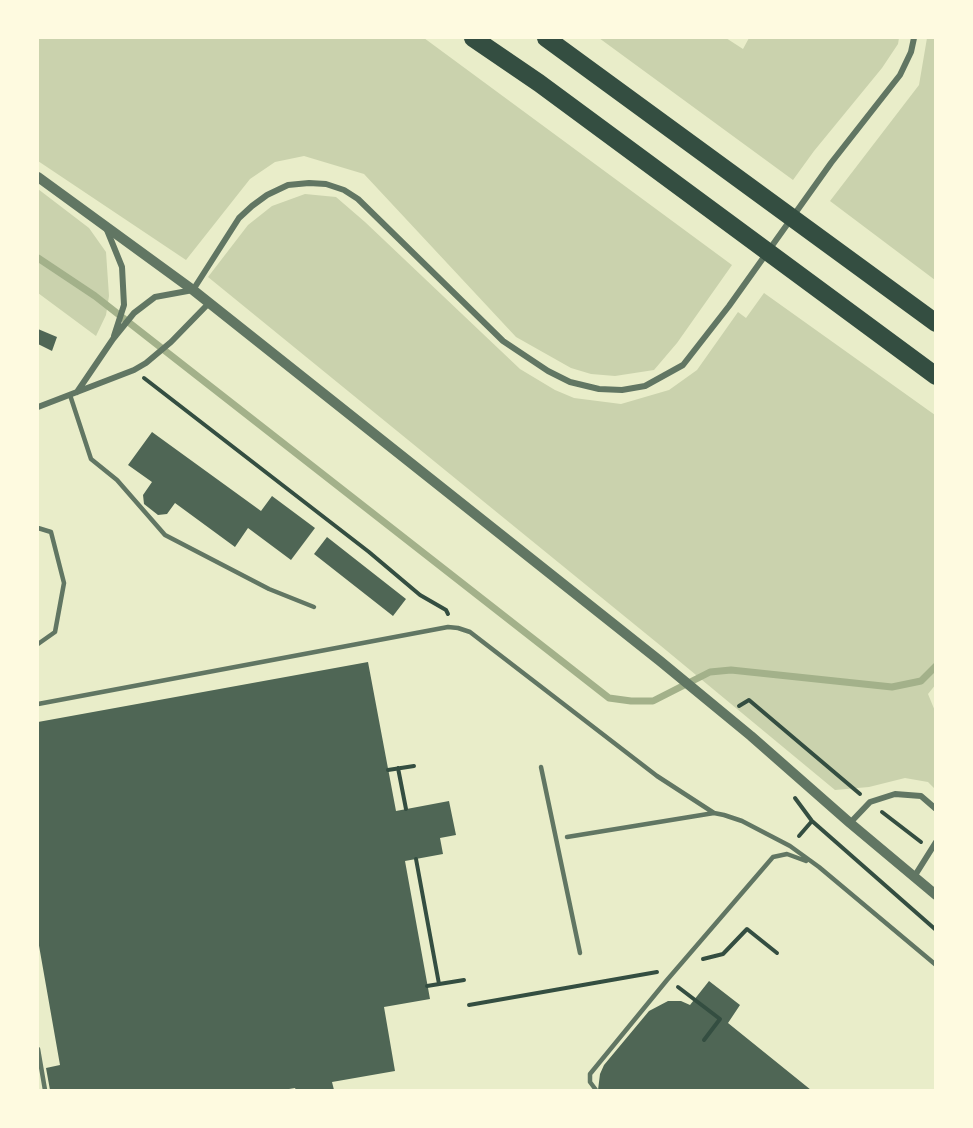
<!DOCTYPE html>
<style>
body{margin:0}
#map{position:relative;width:973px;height:1128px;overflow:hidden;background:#e9edc9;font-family:Spectral,serif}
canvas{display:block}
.frame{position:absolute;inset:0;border:39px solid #fefae0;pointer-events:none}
</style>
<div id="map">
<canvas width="973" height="1128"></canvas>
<div class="frame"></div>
</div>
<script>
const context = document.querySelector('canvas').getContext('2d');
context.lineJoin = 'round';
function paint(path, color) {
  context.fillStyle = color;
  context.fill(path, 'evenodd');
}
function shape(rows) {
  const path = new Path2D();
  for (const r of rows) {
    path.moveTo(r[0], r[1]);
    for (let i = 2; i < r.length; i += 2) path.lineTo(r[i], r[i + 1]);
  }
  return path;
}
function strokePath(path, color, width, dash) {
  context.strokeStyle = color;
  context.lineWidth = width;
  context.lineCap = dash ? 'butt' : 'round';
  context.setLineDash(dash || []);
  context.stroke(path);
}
const green = shape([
 [38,38,424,38,732,265,677,343,654,370,615,376,591,374,571,368,516,337,364,174,304,156,275,162,250,179,186,260,38,161],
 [599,38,726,38,743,49,749,38,899,38,898,44,882,68,814,151,793,180],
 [927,38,936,38,935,280,830,201,919,85],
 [38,189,89,228,106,252,109,296,106,315,96,336,38,293],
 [305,194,336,197,365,222,520,369,555,390,574,398,621,404,669,390,697,370,738,312,746,318,764,293,935,415,936,684,928,694,935,711,935,789,928,782,905,778,869,787,835,790,661,646,208,277,248,225,272,206]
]);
const stream = shape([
 [38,258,95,296,609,698,631,701,653,701,710,672,731,670,892,687,921,681,936,666]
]);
const building = shape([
 [38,329,57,337,52,351,38,344],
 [152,432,261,511,272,496,315,528,291,560,248,528,235,547,175,503,167,514,158,515,144,504,143,495,152,482,128,465],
 [327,537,406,599,393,616,314,554],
 [368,662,396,811,449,801,456,835,440,838,443,854,405,861,430,999,384,1007,395,1071,332,1082,334,1090,296,1090,295,1088,283,1090,50,1090,46,1068,60,1065,38,940,38,722],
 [709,981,740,1005,728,1023,811,1090,598,1090,600,1074,604,1065,649,1011,668,1001,681,1001,690,1005]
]);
const path = shape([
 [144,378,369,552,420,595,446,610,448,614],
 [739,706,749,700,860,794],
 [398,768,406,809],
 [388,770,414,766],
 [795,798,812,821,936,930],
 [882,812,921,842],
 [799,836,812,821],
 [416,859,439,984],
 [703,959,723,954,747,929,777,953],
 [427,986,464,980],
 [678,987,720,1019,704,1040],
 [469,1005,657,972]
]);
const service = shape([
 [70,395,91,459,117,480,165,535,269,589,314,607],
 [38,528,51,532,64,583,55,632,38,644],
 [38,704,448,627,458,628,470,632,657,776,714,813],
 [541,767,580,953],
 [567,837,714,813,724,815,742,821,790,846,819,867,936,965],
 [38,1049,45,1090],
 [596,1090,590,1082,590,1074,667,980,773,857,787,854,806,861]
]);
const minor = shape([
 [107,230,122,267,124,305,114,336],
 [77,392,113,339,134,313,155,297,193,290,239,218,252,206,267,195,288,185,309,183,326,184,344,190,358,199,503,341,548,371,570,382,599,389,622,390,645,386,683,365,729,306,831,163,900,75,911,52,914,38],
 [38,407,134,370,146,363,171,342,209,303],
 [850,823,870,802,895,794,921,796,936,809],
 [914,877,936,842]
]);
const tertiary = shape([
 [38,177,193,290,660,661,751,736,850,823,936,895]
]);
const motorway = shape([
 [473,38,539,83,936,376],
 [546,38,936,323]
]);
paint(green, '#cad2ad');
strokePath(stream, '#a3b18a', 7);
paint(building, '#4f6655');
strokePath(path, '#344e41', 4);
strokePath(service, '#617663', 4.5);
strokePath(minor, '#617663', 6);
strokePath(tertiary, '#617663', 10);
strokePath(motorway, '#344e41', 18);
</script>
